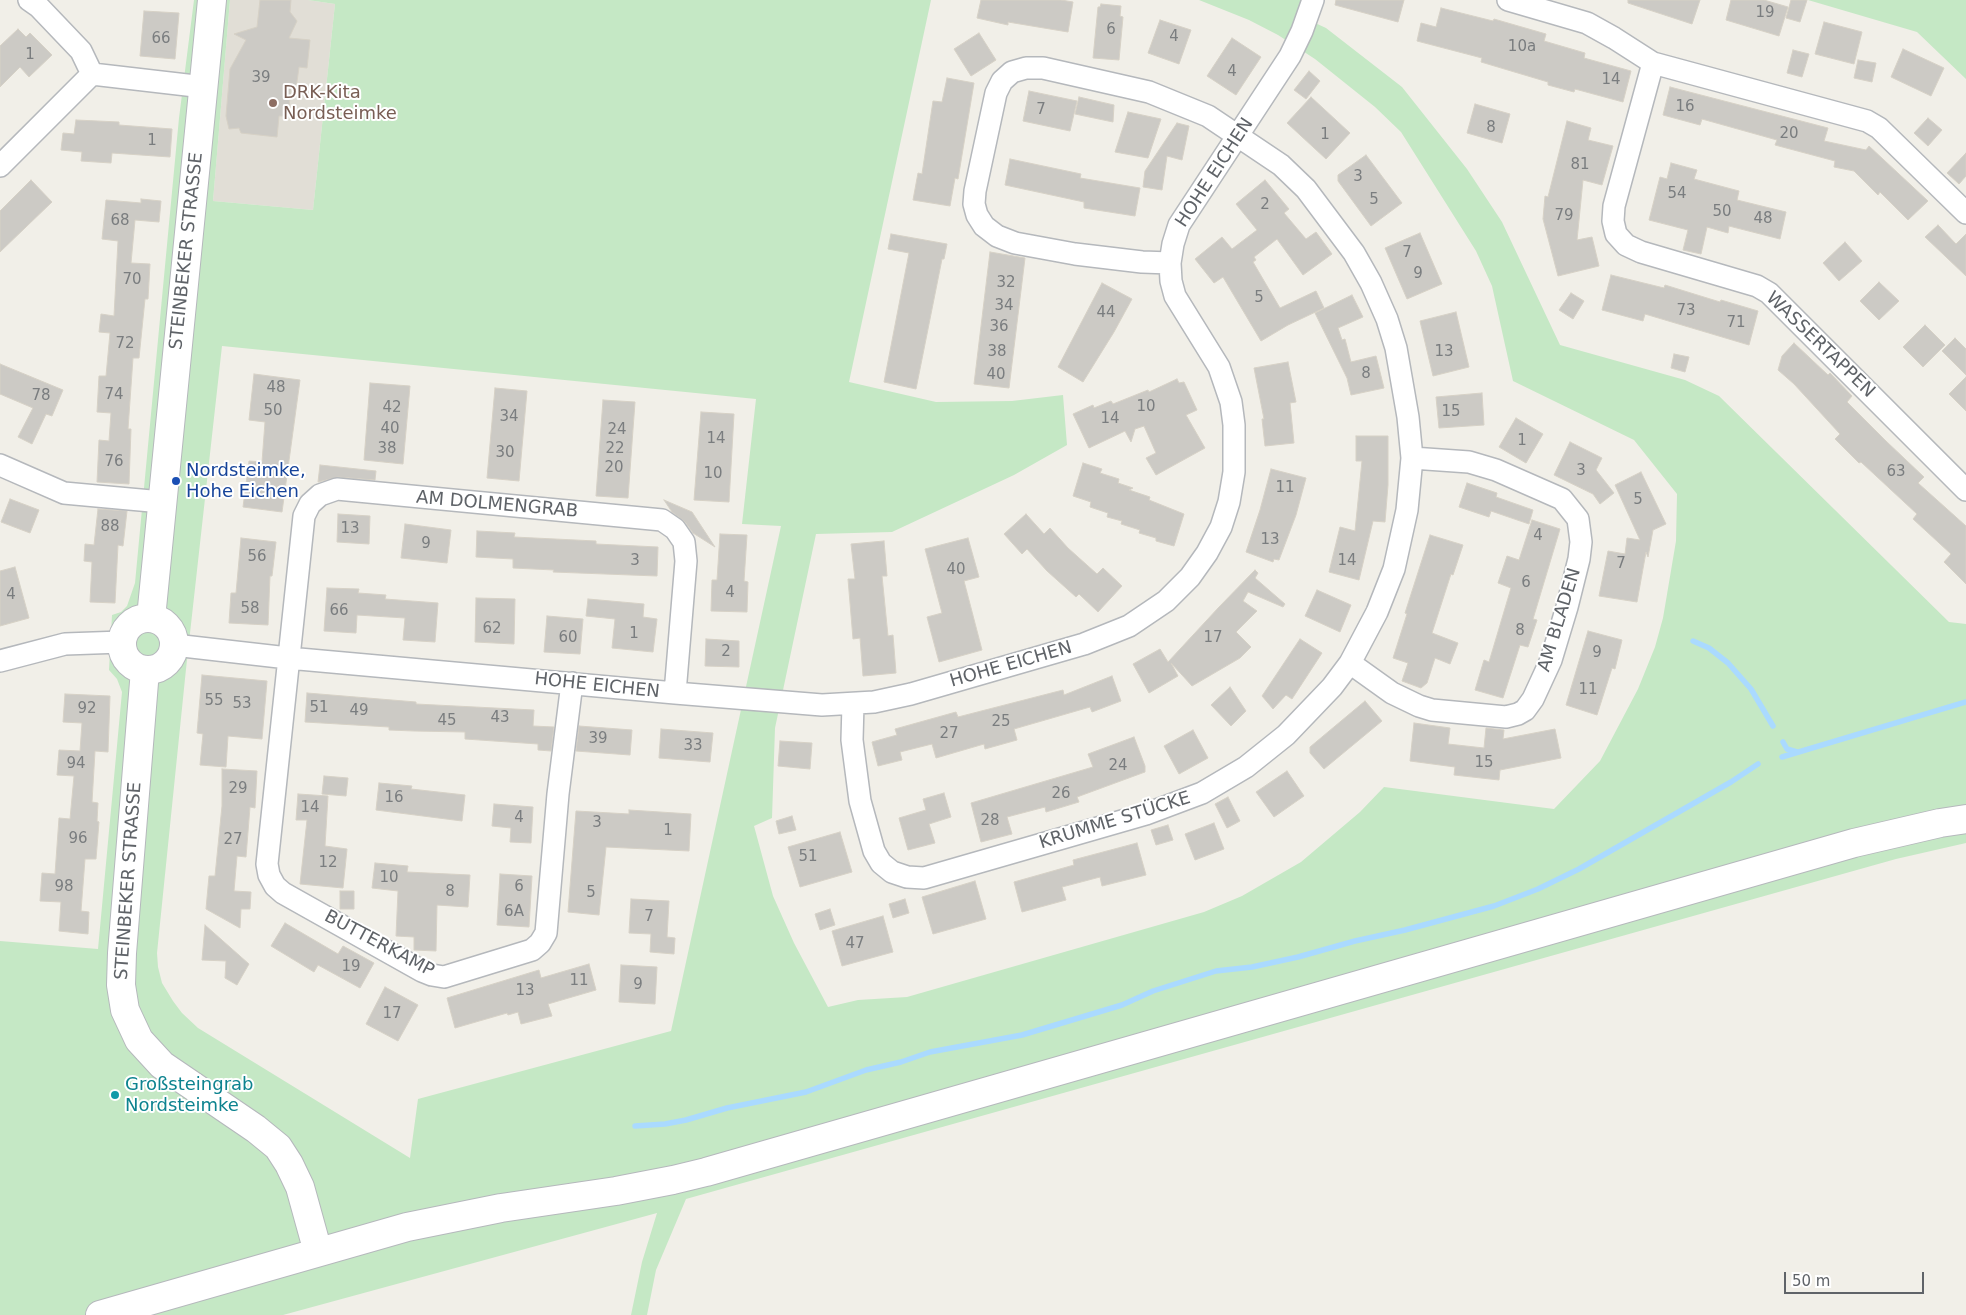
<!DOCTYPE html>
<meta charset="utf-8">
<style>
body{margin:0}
#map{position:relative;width:1966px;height:1315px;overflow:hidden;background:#f1efe8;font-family:"DejaVu Sans",sans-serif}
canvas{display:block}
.scale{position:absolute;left:1784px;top:1272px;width:140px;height:22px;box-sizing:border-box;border:2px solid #5f6368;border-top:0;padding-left:6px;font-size:15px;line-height:18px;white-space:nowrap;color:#5f6368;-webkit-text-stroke:4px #fff;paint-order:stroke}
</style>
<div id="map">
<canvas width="1966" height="1315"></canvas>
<div class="scale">50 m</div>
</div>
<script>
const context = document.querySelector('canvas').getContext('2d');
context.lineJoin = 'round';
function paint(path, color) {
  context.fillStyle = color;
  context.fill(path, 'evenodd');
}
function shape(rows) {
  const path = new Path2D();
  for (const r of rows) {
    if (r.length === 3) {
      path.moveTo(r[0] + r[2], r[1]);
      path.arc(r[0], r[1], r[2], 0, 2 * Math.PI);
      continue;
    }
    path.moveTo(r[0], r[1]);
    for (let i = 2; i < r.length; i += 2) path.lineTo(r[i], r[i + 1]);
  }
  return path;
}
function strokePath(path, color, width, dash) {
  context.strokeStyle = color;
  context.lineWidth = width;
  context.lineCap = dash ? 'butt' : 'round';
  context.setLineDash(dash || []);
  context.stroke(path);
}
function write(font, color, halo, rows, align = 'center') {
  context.font = font + ' "DejaVu Sans",sans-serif';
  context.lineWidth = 4;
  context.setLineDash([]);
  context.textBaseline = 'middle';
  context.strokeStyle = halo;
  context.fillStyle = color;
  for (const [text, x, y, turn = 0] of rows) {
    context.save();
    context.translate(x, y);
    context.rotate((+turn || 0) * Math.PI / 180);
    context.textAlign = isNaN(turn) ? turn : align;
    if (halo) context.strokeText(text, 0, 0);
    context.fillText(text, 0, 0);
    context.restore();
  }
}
const education = shape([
 [230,0,308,0,335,4,313,210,213,201]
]);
const green = shape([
 [194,0,230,0,213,201,313,210,335,4,308,0,931,0,849,382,936,402,1012,401,1063,395,1067,445,1014,475,892,532,816,534,775,728,772,818,754,826,773,896,794,943,828,1007,858,1000,907,997,1204,912,1242,896,1301,862,1360,812,1384,787,1554,809,1600,761,1638,689,1655,647,1663,618,1676,541,1677,494,1634,440,1513,381,1492,286,1476,251,1401,132,1375,107,1315,59,1278,35,1249,20,1199,0,1304,0,1300,16,1326,28,1402,87,1467,169,1502,222,1560,345,1685,380,1719,396,1949,622,1966,624,1966,843,1896,859,686,1199,656,1270,647,1315,631,1315,642,1262,657,1213,283,1315,0,1315,0,941,98,949,122,692,117,679,109,670,112,615,121,612,127,606,135,583,179,118],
 [222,346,756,399,742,524,781,526,671,1031,418,1099,410,1158,198,1028,182,1013,173,1001,162,983,158,967,157,953,186,669],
 [1808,0,1966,0,1966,79,1917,32]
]);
const stream = shape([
 [1693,641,1709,648,1728,663,1751,689,1773,726],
 [1783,742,1787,749,1797,752],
 [1782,757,1966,702],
 [635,1126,665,1124,686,1120,727,1108,806,1092,866,1070,901,1062,930,1052,1022,1035,1122,1005,1153,991,1216,971,1252,967,1298,957,1355,941,1405,930,1494,906,1538,889,1579,869,1731,782,1758,764]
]);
const building = shape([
 [260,0,291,0,290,12,297,21,289,38,310,40,307,68,299,67,296,89,291,88,288,116,279,116,277,137,241,133,239,128,229,129,226,116,230,69,246,40,234,34,257,27,260,0],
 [981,0,1061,0,1073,2,1068,32,1008,22,1008,25,977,18,981,0],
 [1336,0,1404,0,1398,22,1335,5,1336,0],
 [1628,0,1700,0,1692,24,1628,3,1628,0],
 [1731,0,1764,0,1788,7,1779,36,1726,20,1731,0],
 [1791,0,1807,0,1800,22,1786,18,1791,0],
 [1101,4,1121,6,1120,16,1123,17,1119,60,1093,58,1098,7,1100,7,1101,4],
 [1441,8,1493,21,1494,19,1546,34,1544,41,1585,53,1584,58,1631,71,1623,102,1575,89,1574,92,1548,85,1548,82,1481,62,1482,58,1417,41,1421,23,1436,27,1441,8],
 [144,11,179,13,175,59,140,56,144,11],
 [1160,20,1191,30,1179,64,1148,53,1160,20],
 [1824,22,1862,32,1854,64,1815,54,1824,22],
 [18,29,26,37,30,33,52,55,29,77,20,67,0,87,0,46,18,29],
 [979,33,996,60,971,76,954,49,979,33],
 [1232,38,1261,57,1236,95,1207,76,1232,38],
 [1903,49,1944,68,1931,96,1891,77,1903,49],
 [1793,50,1809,54,1802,77,1787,73,1793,50],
 [1858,60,1876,63,1872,82,1854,78,1858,60],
 [1309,71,1320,81,1306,99,1294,90,1309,71],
 [947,78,974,83,958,179,955,178,950,206,913,200,918,173,922,174,933,101,942,102,947,78],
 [1670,87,1828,128,1824,141,1866,150,1869,146,1928,201,1908,220,1880,192,1878,195,1854,171,1834,167,1835,161,1775,145,1777,140,1702,119,1700,125,1663,115,1670,87],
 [1029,91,1077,101,1070,131,1023,121,1029,91],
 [1079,97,1114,105,1113,122,1075,114,1079,97],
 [1311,97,1350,133,1326,159,1287,123,1311,97],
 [1475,104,1510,114,1502,143,1467,133,1475,104],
 [1128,112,1161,119,1148,158,1115,152,1128,112],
 [1928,118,1942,130,1928,146,1914,133,1928,118],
 [76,120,119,122,119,125,172,129,170,157,112,153,111,163,81,161,82,152,61,150,63,133,74,134,76,120],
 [1567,121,1591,128,1588,140,1613,146,1602,185,1583,180,1577,240,1592,237,1599,266,1558,276,1543,219,1545,196,1548,197,1567,121],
 [1177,123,1189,126,1182,160,1167,156,1162,190,1143,187,1145,171,1177,123],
 [1966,153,1966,176,1959,184,1947,173,1966,153],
 [1366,155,1402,203,1371,226,1338,181,1338,175,1366,155],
 [1010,159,1081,174,1080,178,1140,188,1135,216,1084,208,1084,202,1005,185,1010,159],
 [1671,163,1697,170,1694,179,1739,191,1737,200,1786,212,1780,239,1729,226,1728,233,1707,227,1701,254,1683,250,1688,230,1649,220,1660,177,1667,179,1671,163],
 [31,180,52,202,0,252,0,211,31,180],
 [1265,180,1289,209,1284,213,1306,239,1316,232,1332,254,1303,275,1277,239,1254,257,1256,260,1253,262,1280,308,1316,291,1324,308,1288,325,1261,341,1223,277,1214,283,1195,259,1222,237,1232,249,1257,230,1236,204,1265,180],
 [141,199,161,201,159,222,135,220,131,263,150,264,148,299,145,299,139,358,133,358,128,429,131,429,129,484,97,482,99,440,109,441,111,413,97,412,99,376,106,376,110,333,99,332,101,314,114,316,118,241,102,239,106,200,141,203,141,199],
 [1938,225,1956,244,1966,234,1966,276,1925,237,1938,225],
 [1420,233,1442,284,1407,299,1385,248,1420,233],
 [891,234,947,244,944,259,942,259,916,389,884,382,909,253,888,249,891,234],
 [1845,242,1862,261,1839,281,1823,263,1845,242],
 [990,252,1025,258,1009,388,974,384,990,252],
 [1611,275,1664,288,1665,285,1720,302,1721,300,1758,311,1749,345,1645,314,1643,321,1602,310,1611,275],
 [1879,282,1899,301,1879,320,1860,301,1879,282],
 [1102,283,1132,299,1114,332,1083,382,1058,367,1102,283],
 [1571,293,1584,301,1573,319,1559,310,1571,293],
 [1352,295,1363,317,1338,328,1342,340,1345,339,1351,362,1376,356,1384,388,1351,395,1347,378,1315,313,1352,295],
 [1456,312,1469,367,1433,376,1420,321,1456,312],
 [1925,325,1945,345,1923,367,1903,347,1925,325],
 [1955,338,1966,349,1966,375,1942,351,1955,338],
 [1794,343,1828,375,1830,373,1852,396,1847,402,1886,441,1924,477,1918,483,1966,526,1966,584,1944,562,1951,554,1913,519,1917,514,1861,462,1859,463,1835,439,1840,434,1794,384,1778,370,1782,356,1794,343],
 [1674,354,1689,357,1685,372,1671,368,1674,354],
 [1288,362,1296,402,1290,403,1294,443,1265,446,1262,419,1264,419,1254,368,1288,362],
 [0,364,63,390,52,416,46,414,32,444,18,437,33,408,0,394,0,364],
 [254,374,300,380,282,512,243,507,249,461,262,462,265,422,249,420,254,374],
 [1966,377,1966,411,1949,394,1966,377],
 [1177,379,1179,383,1184,382,1197,410,1186,415,1205,448,1156,475,1146,458,1156,453,1144,426,1135,429,1131,442,1125,431,1089,448,1073,414,1093,405,1094,408,1111,401,1113,404,1148,390,1149,392,1177,379],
 [370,383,410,386,403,464,364,460,370,383],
 [495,388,527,391,519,481,487,478,495,388],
 [1482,393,1484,425,1439,428,1436,397,1482,393],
 [603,400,635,402,628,498,596,496,603,400],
 [701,412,734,414,729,502,694,500,701,412],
 [1516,418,1543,434,1526,463,1499,447,1516,418],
 [1356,436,1388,436,1388,485,1385,522,1373,521,1359,580,1329,572,1340,527,1355,531,1362,461,1356,461,1356,436],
 [1570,442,1602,458,1596,470,1614,493,1600,504,1593,494,1554,475,1570,442],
 [1083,463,1102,469,1100,473,1119,479,1118,483,1133,488,1129,490,1150,497,1149,500,1184,514,1174,546,1156,541,1156,538,1139,533,1140,530,1121,524,1122,521,1107,517,1108,513,1090,507,1091,502,1073,496,1083,463],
 [320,465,376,471,375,480,338,477,318,482,320,465],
 [1271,469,1306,478,1296,515,1279,560,1274,559,1273,562,1246,552,1260,510,1271,469],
 [1641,472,1666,524,1653,530,1648,557,1646,552,1637,602,1599,596,1608,551,1625,554,1627,538,1640,540,1615,485,1641,472],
 [1467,483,1497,493,1496,497,1533,510,1529,524,1491,511,1489,517,1459,507,1467,483],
 [10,499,39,510,30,533,1,522,10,499],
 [664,500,692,512,715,547,693,533,685,522,672,512,664,500],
 [98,509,127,511,123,546,118,545,115,603,90,602,92,562,84,561,85,544,94,545,98,509],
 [338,514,370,516,369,544,337,542,338,514],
 [1026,514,1044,534,1050,528,1068,548,1097,574,1103,568,1122,586,1098,612,1079,594,1076,597,1047,571,1027,549,1022,554,1004,534,1026,514],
 [1532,520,1560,529,1533,619,1537,620,1528,647,1520,645,1503,698,1475,690,1484,660,1489,662,1511,588,1498,583,1507,556,1519,560,1532,520],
 [405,524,451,530,447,563,401,558,405,524],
 [477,531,515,533,514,537,596,541,596,544,658,547,657,576,553,572,554,570,513,568,513,559,476,557,477,531],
 [720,534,747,535,744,581,748,582,747,612,711,611,712,580,717,580,720,534],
 [1430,535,1463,545,1453,575,1451,574,1432,633,1458,643,1450,664,1435,658,1427,683,1421,688,1402,681,1408,663,1393,658,1407,614,1405,613,1430,535],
 [241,538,276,542,272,576,270,576,268,625,229,623,231,593,236,593,241,538],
 [968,538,979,577,964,581,982,650,939,662,927,617,942,613,925,549,968,538],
 [884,541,887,576,882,576,888,636,893,635,896,673,863,676,860,638,853,639,848,579,855,579,851,544,884,541],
 [15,567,29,618,0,626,0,571,15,567],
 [1255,570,1258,573,1255,578,1285,604,1283,607,1248,592,1243,601,1257,611,1236,632,1251,647,1240,658,1192,686,1171,663,1178,676,1149,693,1133,664,1160,649,1168,662,1219,607,1255,570],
 [327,588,359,589,358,593,386,595,385,599,438,603,435,642,403,640,405,618,357,615,356,633,324,631,327,588],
 [1317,590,1351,605,1340,632,1305,616,1317,590],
 [476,598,515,599,514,644,475,642,476,598],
 [588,599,644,604,643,617,657,619,653,652,612,648,615,619,586,616,588,599],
 [547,616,583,619,580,654,544,652,547,616],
 [1588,631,1622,640,1615,669,1612,668,1597,715,1566,705,1588,631],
 [706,639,739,641,739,667,705,666,706,639],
 [1300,639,1322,653,1292,699,1286,695,1273,709,1262,696,1300,639],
 [202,675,267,681,262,739,228,736,226,767,200,765,203,734,197,733,202,675],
 [1112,676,1121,701,1092,712,1090,707,1014,729,1017,740,985,749,984,744,936,758,932,744,900,752,902,760,878,766,872,742,897,735,895,729,956,712,958,717,1063,690,1064,695,1112,676],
 [1230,687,1246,711,1231,726,1211,705,1230,687],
 [307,693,416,702,416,704,534,710,533,726,554,727,551,751,538,750,538,744,465,739,465,732,414,731,389,730,389,727,305,722,307,693],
 [65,694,110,696,108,752,95,751,92,802,98,803,97,821,99,822,96,859,85,859,81,911,89,912,88,934,59,931,61,902,40,901,42,873,55,874,59,818,70,819,74,776,57,775,59,750,80,751,82,723,63,722,65,694],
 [1365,701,1382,721,1324,769,1310,753,1310,747,1365,701],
 [1414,723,1450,728,1448,744,1484,748,1486,728,1504,730,1503,739,1555,729,1561,758,1500,770,1499,780,1454,775,1455,767,1410,761,1414,723],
 [579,726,632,730,630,755,576,751,579,726],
 [661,729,713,733,710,762,659,758,661,729],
 [1193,730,1208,758,1179,774,1164,746,1193,730],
 [1134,737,1145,766,1145,772,1077,797,1079,802,1046,812,1045,807,1007,817,1012,834,981,842,971,803,1093,767,1088,754,1134,737],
 [780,741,812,743,810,769,778,766,780,741],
 [222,769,257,771,255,808,250,807,246,857,237,856,234,891,251,892,250,909,241,909,240,928,206,909,209,876,215,876,222,806,222,769],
 [1287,771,1304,796,1274,817,1256,792,1287,771],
 [324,776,348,778,346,796,322,794,324,776],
 [379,783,412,786,411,789,465,795,462,821,376,810,379,783],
 [944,793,951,817,929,824,935,843,908,850,899,818,926,810,923,799,944,793],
 [298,794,328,796,325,846,347,849,343,888,300,884,307,820,296,820,298,794],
 [1228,797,1240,821,1227,828,1215,804,1228,797],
 [494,804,533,807,531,843,510,842,511,828,492,826,494,804],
 [629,810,691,814,689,851,606,847,599,915,568,912,576,811,629,814,629,810],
 [792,816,796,830,779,834,776,821,792,816],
 [1214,823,1224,849,1195,860,1185,834,1214,823],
 [1168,825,1173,840,1156,845,1151,830,1168,825],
 [840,832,852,872,800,887,788,847,840,832],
 [1137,843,1146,875,1102,886,1100,877,1062,887,1066,900,1022,912,1014,882,1074,865,1073,860,1137,843],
 [375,863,408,866,407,872,470,875,468,907,437,905,436,951,414,950,414,937,396,936,398,891,372,888,375,863],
 [500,874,532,876,529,927,497,925,500,874],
 [975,881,986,919,933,934,922,897,975,881],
 [340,891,354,891,354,909,340,909,340,891],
 [631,899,669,901,667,937,675,938,674,954,650,952,651,934,629,933,631,899],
 [905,899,909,913,893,918,889,904,905,899],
 [830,909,835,925,820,930,815,914,830,909],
 [883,916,893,952,842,966,832,931,883,916],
 [285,923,338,954,343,946,374,963,360,988,318,965,314,972,271,946,285,923],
 [205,925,249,964,237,985,225,978,226,961,202,960,205,925],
 [589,964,596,990,548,1004,552,1016,521,1024,518,1012,508,1015,507,1013,455,1028,447,998,539,970,541,978,589,964],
 [621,965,657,967,655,1004,619,1002,621,965],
 [385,987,418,1005,398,1041,366,1024,385,987]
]);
const minor = shape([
 [29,0,39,7,81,51,92,74],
 [1508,0,1587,23,1614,38,1653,63,1867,121,1879,128,1966,213],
 [1653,63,1614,206,1613,221,1616,234,1626,245,1641,252,1757,286,1769,293,1966,490],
 [0,166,92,74,204,87],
 [0,465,64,493,162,502],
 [174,645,288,658,675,693,822,705,874,702,911,694,1084,644,1129,626,1166,601,1190,577,1207,553,1221,527,1229,502,1234,472,1234,425,1231,402,1219,367,1175,296,1171,281,1170,263,1173,244,1179,225,1290,56,1302,31,1313,0],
 [0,661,65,644,122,642],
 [1350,663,1392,693,1419,706,1432,710,1506,717,1518,714,1525,710,1533,699,1551,660,1567,607,1579,559,1581,542,1578,519,1562,499,1496,470,1469,462,1412,458],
 [572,683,558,794,546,933,540,943,532,950,444,977,432,975,422,971,283,893,275,886,269,875,267,864,304,516,310,504,320,495,337,489,662,520,675,529,684,542,686,561,675,693],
 [853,704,852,740,860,801,874,851,881,863,892,872,907,877,924,878,1146,814,1202,793,1246,767,1286,735,1332,687,1350,663,1377,612,1394,569,1407,510,1412,458,1408,417,1396,348,1387,319,1371,283,1354,253,1306,189,1281,165,1208,116,1149,92,1043,68,1026,68,1012,72,1002,81,996,93,975,191,974,204,977,215,984,226,997,236,1015,243,1075,254,1142,262,1170,263]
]);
const tertiary = shape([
 [151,618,212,0],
 [148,644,26],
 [145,670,122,953,121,985,125,1010,139,1040,162,1065,256,1129,278,1147,289,1164,300,1187,318,1252],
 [100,1315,407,1227,501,1208,616,1191,673,1180,706,1172,1854,843,1940,823,1966,819]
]);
const markers = [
 [273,103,5,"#8d6e63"],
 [176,481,5,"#1a4fb4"],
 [115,1095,5,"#0f9aa8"]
];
const numberNames = [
 ["19",1765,13],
 ["6",1111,30],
 ["4",1174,37],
 ["66",161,39],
 ["10a",1522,47],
 ["1",30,55],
 ["4",1232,72],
 ["39",261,78],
 ["14",1611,80],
 ["16",1685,107],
 ["7",1041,110],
 ["8",1491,128],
 ["20",1789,134],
 ["1",1325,135],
 ["1",152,141],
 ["81",1580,165],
 ["3",1358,177],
 ["54",1677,194],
 ["5",1374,200],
 ["2",1265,205],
 ["50",1722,212],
 ["79",1564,216],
 ["48",1763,219],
 ["68",120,221],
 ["7",1407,253],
 ["9",1418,274],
 ["70",132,280],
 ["32",1006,283],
 ["5",1259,298],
 ["34",1004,306],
 ["73",1686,311],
 ["44",1106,313],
 ["71",1736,323],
 ["36",999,327],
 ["72",125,344],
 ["38",997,352],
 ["13",1444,352],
 ["8",1366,374],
 ["40",996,375],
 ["48",276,388],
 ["74",114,395],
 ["78",41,396],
 ["10",1146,407],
 ["42",392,408],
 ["50",273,411],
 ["15",1451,412],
 ["34",509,417],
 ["14",1110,419],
 ["40",390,429],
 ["24",617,430],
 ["14",716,439],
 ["1",1522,441],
 ["38",387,449],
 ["22",615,449],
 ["30",505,453],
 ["76",114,462],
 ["20",614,468],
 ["3",1581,471],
 ["63",1896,472],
 ["10",713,474],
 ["11",1285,488],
 ["5",1638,500],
 ["88",110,527],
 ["13",350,529],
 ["4",1538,536],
 ["13",1270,540],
 ["9",426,544],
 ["56",257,557],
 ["3",635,561],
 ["14",1347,561],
 ["7",1621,564],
 ["40",956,570],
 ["6",1526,583],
 ["4",730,593],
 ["4",11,595],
 ["58",250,609],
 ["66",339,611],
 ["62",492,629],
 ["8",1520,631],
 ["1",634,634],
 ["60",568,638],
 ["17",1213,638],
 ["2",726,652],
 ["9",1597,653],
 ["11",1588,690],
 ["55",214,701],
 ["53",242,704],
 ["51",319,708],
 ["92",87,709],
 ["49",359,711],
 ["43",500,718],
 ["45",447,721],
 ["25",1001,722],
 ["27",949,734],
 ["39",598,739],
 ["33",693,746],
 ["15",1484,763],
 ["94",76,764],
 ["24",1118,766],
 ["29",238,789],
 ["26",1061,794],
 ["16",394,798],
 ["14",310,808],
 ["4",519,818],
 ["28",990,821],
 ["3",597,823],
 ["1",668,831],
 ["96",78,839],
 ["27",233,840],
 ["51",808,857],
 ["12",328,863],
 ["10",389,878],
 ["98",64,887],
 ["6",519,887],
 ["8",450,892],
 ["5",591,893],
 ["6A",514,912],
 ["7",649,917],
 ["47",855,944],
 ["19",351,967],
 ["11",579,981],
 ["9",638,985],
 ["13",525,991],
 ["17",392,1014]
];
const educationNames = [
 ["DRK-Kita",283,93],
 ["Nordsteimke",283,114]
];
const streetNames = [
 ["HOHE EICHEN",1215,173,-57],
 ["STEINBEKER STRASSE",187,251,-84],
 ["WASSERTAPPEN",1820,345,44],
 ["AM DOLMENGRAB",497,505,5],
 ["AM BLADEN",1560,620,-73],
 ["HOHE EICHEN",1011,665,-16],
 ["HOHE EICHEN",597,686,6],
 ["KRUMME STÜCKE",1115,821,-17],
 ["STEINBEKER STRASSE",129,881,-86],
 ["BUTTERKAMP",379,944,28]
];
const transitNames = [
 ["Nordsteimke,",186,471],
 ["Hohe Eichen",186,492]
];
const cultureNames = [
 ["Großsteingrab",125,1085],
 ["Nordsteimke",125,1106]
];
paint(education, '#e1ded6');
paint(green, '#c5e8c5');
strokePath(stream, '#aadaff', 5.5);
paint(building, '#cccac5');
strokePath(building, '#d6d1c6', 1);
strokePath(minor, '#b5b8bc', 24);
strokePath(tertiary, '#b5b8bc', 30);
strokePath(minor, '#fff', 21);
strokePath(tertiary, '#fff', 28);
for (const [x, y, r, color] of markers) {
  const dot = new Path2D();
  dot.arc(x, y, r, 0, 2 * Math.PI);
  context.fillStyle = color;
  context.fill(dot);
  strokePath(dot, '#fff', 2);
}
write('15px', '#7a7d7f', null, numberNames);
write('18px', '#785e54', '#fff', educationNames, 'left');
write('18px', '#5f6368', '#fff', streetNames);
write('18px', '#164399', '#fff', transitNames, 'left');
write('18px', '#0d838f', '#fff', cultureNames, 'left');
</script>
